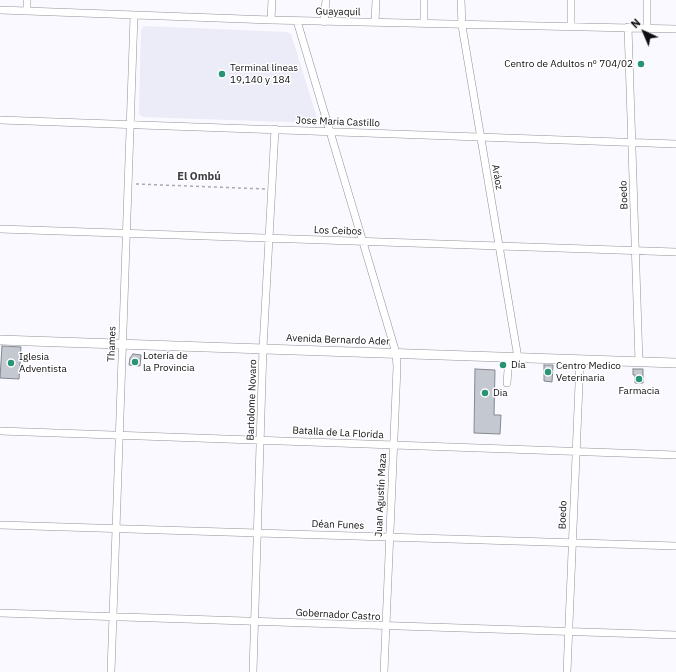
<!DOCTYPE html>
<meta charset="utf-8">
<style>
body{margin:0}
#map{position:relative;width:676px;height:672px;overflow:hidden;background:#faf9ff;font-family:"IBM Plex Sans",sans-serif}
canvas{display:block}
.north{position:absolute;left:624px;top:12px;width:40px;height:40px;-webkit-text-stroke:3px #fff;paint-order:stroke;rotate:316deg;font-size:11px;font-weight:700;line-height:16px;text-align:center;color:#0f0f12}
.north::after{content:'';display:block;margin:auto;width:14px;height:18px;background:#0f0f12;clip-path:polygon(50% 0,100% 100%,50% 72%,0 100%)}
</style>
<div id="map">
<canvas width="676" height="672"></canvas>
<div class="north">N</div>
</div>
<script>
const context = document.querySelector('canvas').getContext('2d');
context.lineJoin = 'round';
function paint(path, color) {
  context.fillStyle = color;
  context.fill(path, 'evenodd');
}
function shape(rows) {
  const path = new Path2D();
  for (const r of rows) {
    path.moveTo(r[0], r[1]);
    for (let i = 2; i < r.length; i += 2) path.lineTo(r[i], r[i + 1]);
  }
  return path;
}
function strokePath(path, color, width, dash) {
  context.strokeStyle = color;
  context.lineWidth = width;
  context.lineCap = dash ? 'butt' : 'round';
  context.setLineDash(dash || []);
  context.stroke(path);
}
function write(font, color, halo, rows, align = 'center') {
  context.font = font + ' "IBM Plex Sans",sans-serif';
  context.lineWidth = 3;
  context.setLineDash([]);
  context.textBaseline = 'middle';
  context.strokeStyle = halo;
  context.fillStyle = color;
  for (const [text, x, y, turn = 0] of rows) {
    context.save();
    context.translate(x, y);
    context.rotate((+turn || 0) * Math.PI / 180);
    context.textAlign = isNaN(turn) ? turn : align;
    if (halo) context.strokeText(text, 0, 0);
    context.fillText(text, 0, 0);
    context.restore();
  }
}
const built = shape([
 [144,26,287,32,291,34,318,121,315,123,143,117,139,114,141,30]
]);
const building = shape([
 [2,346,21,347,19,379,0,378,2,346],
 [133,354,141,355,140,366,129,365,130,358,133,354],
 [544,365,553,365,552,382,544,381,544,365],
 [475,369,495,370,494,415,501,415,500,434,474,433,475,369],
 [633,369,643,369,643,383,635,383,635,375,633,375,633,369]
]);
const path = shape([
 [136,184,266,189]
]);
const minor = shape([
 [461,0,462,26,518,358],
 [0,10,271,20,676,29],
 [27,11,27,0],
 [271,20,272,0],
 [297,21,396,353,397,367,384,672],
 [324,22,326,0],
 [375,22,376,0],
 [424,24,424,0],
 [571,27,571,0],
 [628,27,639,362],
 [647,28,647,0],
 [0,120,676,144],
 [0,229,676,252],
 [507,383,509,357],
 [0,431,676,455],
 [0,525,676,546],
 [0,613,676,635],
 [111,672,134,16],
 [253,672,263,348,275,129],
 [567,672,580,360]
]);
const major = shape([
 [0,340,676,363]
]);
const markers = [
 [641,64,4,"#289474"],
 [222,74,4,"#289474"],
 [135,362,4,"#289474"],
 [11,363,4,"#289474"],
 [503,365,4,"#289474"],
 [548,372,4,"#289474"],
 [639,379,4,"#289474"],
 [485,393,4,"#289474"]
];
const streetNames = [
 ["Guayaquil",338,12,1],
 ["Jose Maria Castillo",338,122,2],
 ["Aráoz",497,177,80],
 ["Boedo",624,195,-92],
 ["Los Ceibos",338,231,2],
 ["Avenida Bernardo Ader",338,340,2],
 ["Thames",112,344,-88],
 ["Bartolome Novaro",252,400,-88],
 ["Batalla de La Florida",338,433,3],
 ["Juan Agustín Maza",381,495,-87],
 ["Boedo",563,515,-88],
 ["Déan Funes",338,525,2],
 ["Gobernador Castro",338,615,3]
];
const poiNames = [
 ["Centro de Adultos nº 704/02",633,64,"right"],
 ["Terminal líneas",230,68],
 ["19,140 y 184",230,80],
 ["Lotería de",143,356],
 ["la Provincia",143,368],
 ["Iglesia",19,357],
 ["Adventista",19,369],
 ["Día",511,365],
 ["Centro Medico",556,366],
 ["Veterinaria",556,378],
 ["Farmacia",639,391,"center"],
 ["Dia",493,393]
];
const neighbourhoodNames = [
 ["El Ombú",199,177]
];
paint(built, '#ececf8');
paint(building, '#c4c8d0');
strokePath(building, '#84888f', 1);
strokePath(minor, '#93929a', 8);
strokePath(major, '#93929a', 10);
strokePath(path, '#aaa9ae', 1.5, [3, 3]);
strokePath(minor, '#fff', 7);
strokePath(major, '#fff', 9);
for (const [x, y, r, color] of markers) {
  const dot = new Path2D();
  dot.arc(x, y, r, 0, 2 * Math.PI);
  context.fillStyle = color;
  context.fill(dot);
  strokePath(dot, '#fff', 1.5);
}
write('10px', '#0f0f12', '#fff', streetNames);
write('10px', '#0f0f12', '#fff', poiNames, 'left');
write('bold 11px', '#403f46', '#fff', neighbourhoodNames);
</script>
